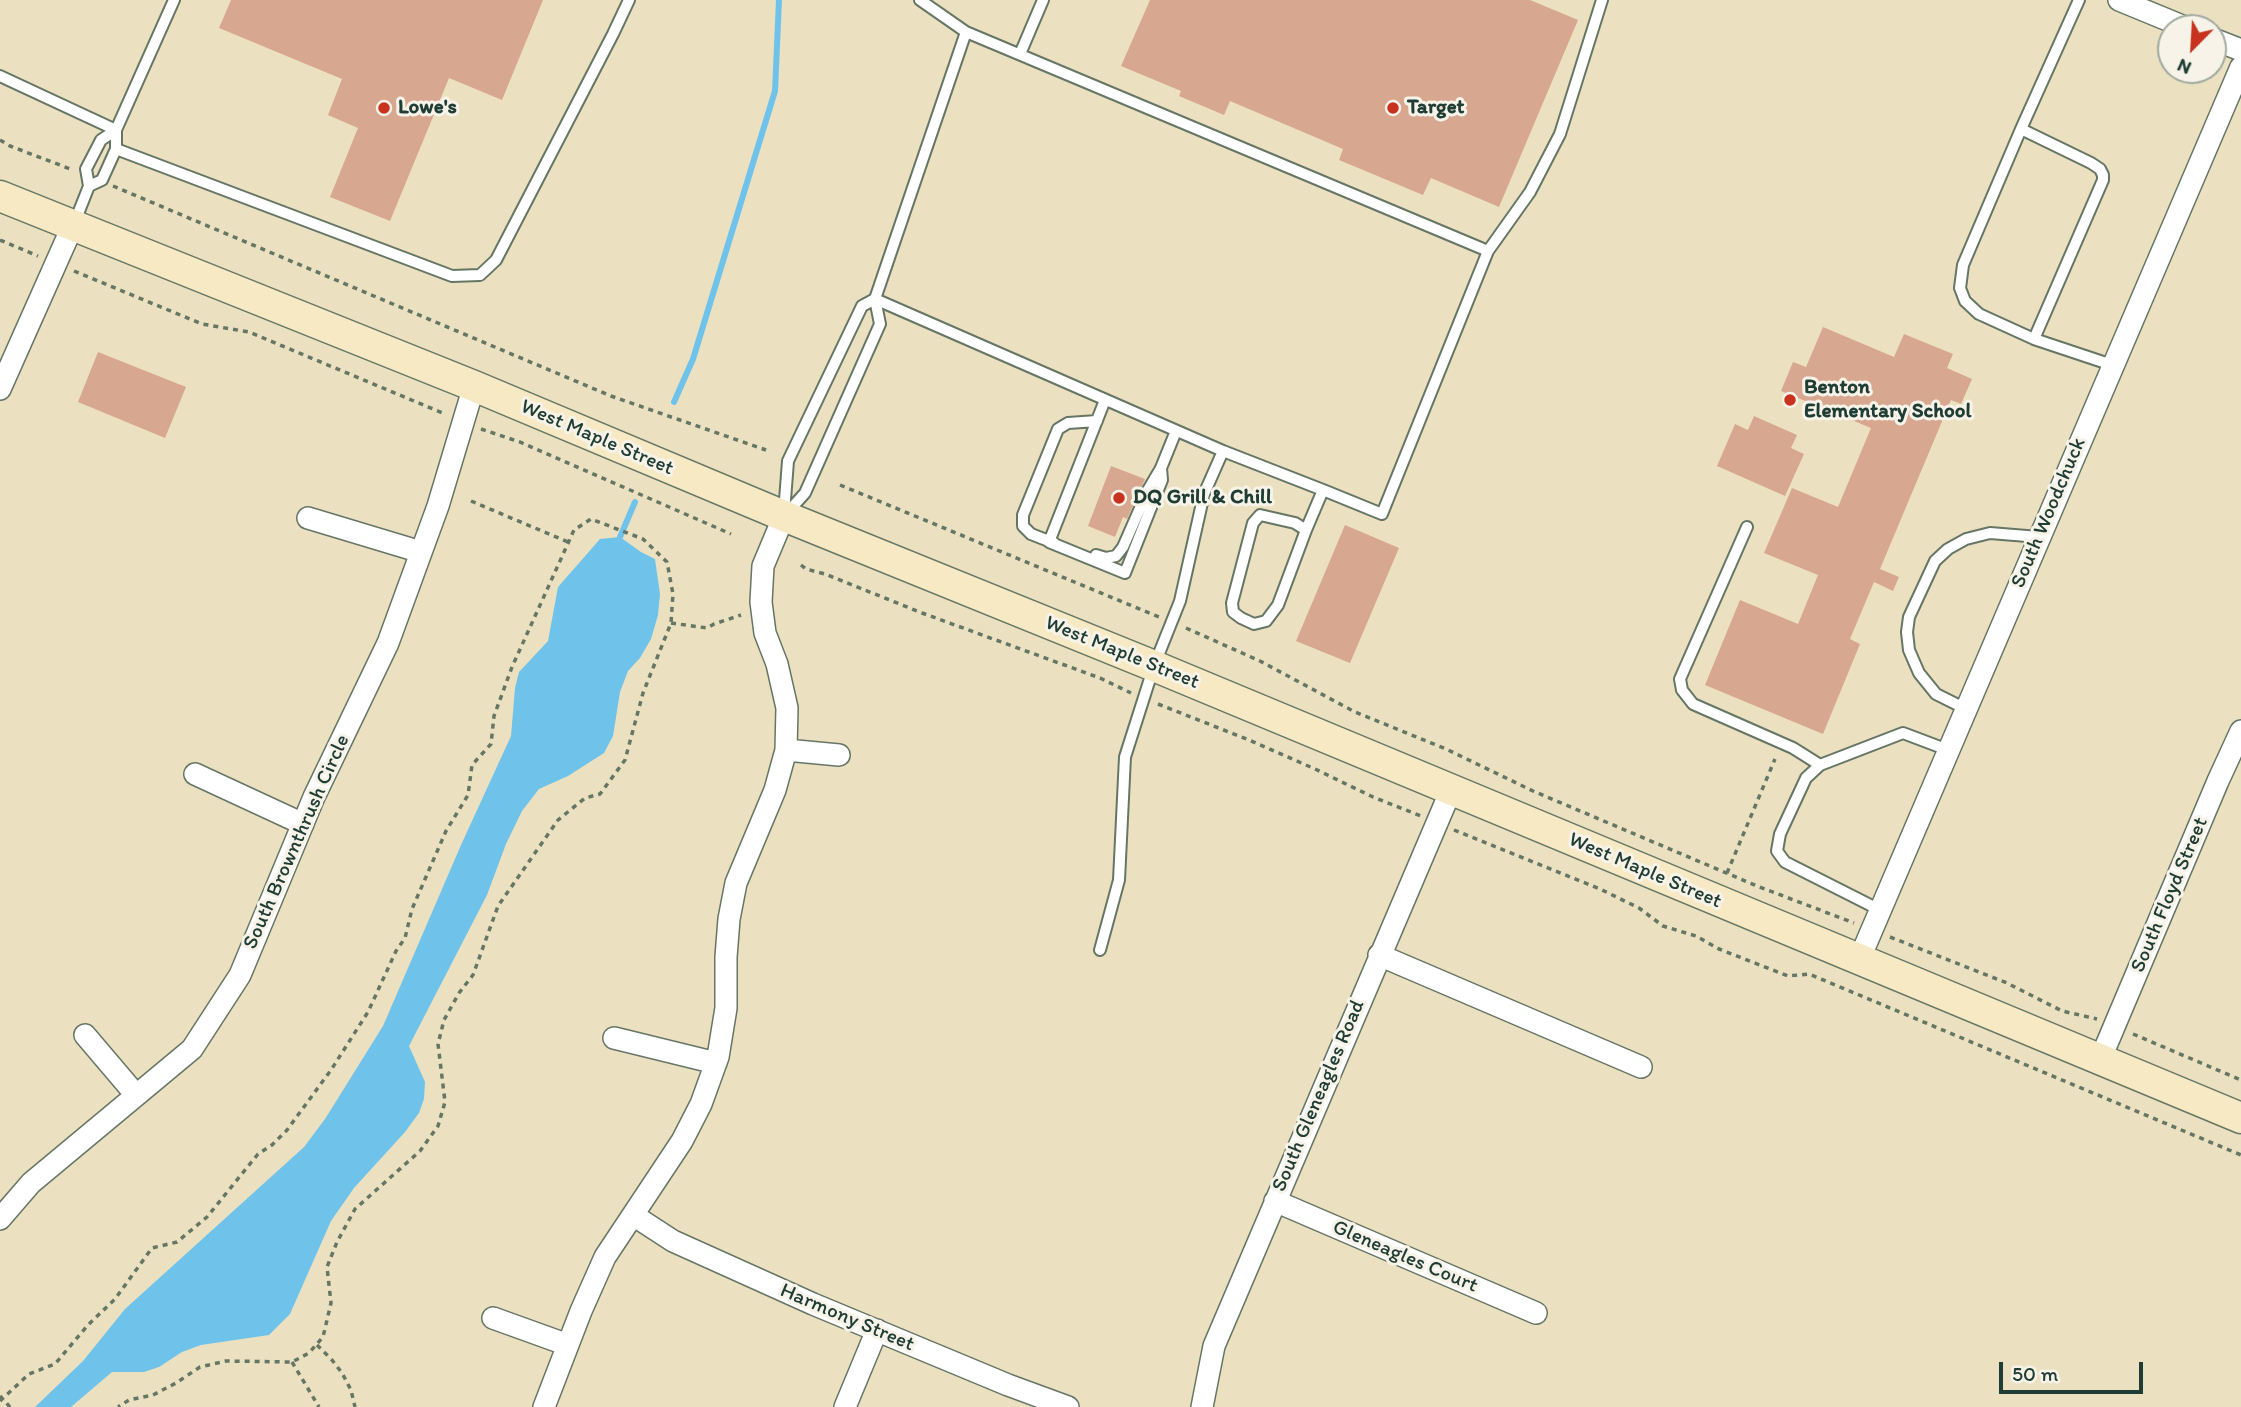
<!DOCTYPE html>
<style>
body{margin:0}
#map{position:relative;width:2241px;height:1407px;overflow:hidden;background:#ebe1c0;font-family:Itim,sans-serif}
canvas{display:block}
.north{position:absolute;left:2157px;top:14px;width:70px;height:70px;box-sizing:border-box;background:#f7f3e8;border:2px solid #a1aaa0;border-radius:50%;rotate:204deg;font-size:19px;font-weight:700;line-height:28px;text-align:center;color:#1f3d34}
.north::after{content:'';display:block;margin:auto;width:24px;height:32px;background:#c8321e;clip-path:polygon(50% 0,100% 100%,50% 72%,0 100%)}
.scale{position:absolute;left:1999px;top:1362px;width:144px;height:32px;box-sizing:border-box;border:4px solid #1f3d34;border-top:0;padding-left:9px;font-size:21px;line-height:24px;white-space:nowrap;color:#1f3d34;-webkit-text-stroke:5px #f7f3e8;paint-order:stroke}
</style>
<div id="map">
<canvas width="2241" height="1407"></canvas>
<div class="north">N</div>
<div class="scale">50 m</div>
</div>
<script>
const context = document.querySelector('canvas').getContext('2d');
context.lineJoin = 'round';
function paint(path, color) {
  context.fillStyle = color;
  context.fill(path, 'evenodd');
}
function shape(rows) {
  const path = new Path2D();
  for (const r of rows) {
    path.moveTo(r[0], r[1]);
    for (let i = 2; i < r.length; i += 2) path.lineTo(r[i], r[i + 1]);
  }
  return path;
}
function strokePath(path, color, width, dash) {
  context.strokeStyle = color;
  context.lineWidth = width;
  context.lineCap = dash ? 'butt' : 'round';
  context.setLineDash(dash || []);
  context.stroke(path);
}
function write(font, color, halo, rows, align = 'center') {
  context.font = font + ' Itim,sans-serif';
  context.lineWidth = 6;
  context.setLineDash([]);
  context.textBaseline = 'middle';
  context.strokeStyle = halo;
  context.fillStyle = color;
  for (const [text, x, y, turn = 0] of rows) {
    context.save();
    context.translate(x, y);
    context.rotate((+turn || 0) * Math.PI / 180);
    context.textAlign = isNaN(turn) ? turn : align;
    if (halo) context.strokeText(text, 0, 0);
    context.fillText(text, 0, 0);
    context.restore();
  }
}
const water = shape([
 [620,537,641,552,655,559,660,594,658,615,651,639,640,658,628,671,620,692,613,736,604,753,568,776,539,789,522,811,506,844,487,895,409,1046,425,1082,424,1099,419,1113,405,1132,354,1188,331,1221,290,1314,269,1335,201,1345,182,1352,159,1367,144,1372,112,1372,71,1407,35,1407,83,1361,125,1309,304,1147,325,1119,383,1026,461,845,511,736,515,688,519,672,548,641,558,587,600,539]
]);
const stream = shape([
 [674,402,693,359,775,91,779,0],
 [620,537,635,502]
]);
const building = shape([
 [231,0,543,0,502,100,449,78,390,221,330,197,358,128,328,115,342,79,219,28],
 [1150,0,1530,0,1578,20,1499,207,1431,178,1423,195,1339,160,1343,149,1230,101,1224,115,1179,96,1181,91,1121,66],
 [1823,327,1894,357,1904,334,1953,354,1947,368,1972,379,1961,404,1951,400,1880,569,1899,577,1893,591,1874,582,1850,639,1860,644,1823,734,1705,685,1740,600,1798,624,1818,575,1764,553,1792,488,1838,507,1871,428,1781,391,1793,362,1806,367],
 [98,352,186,387,165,438,78,402],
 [1754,416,1797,435,1791,448,1804,454,1785,496,1717,466,1735,424,1748,430],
 [1111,466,1145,479,1127,519,1123,517,1115,537,1088,526],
 [1345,525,1399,548,1350,663,1296,641]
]);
const path = shape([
 [0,140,10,146,73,170],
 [113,186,611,396,766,450],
 [0,240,38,256],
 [74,271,202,324,249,332,445,414],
 [481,429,520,442,731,534],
 [840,485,1159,617],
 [471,501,568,542],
 [801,565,806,569,825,574,922,613,1100,678,1131,693],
 [671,623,707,628,714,624,741,615],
 [1186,628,1260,661,1355,712,1446,749,1533,791,1757,886,1854,923],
 [1158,704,1249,740,1315,769,1373,797,1421,816],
 [1454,830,1600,889,1639,908,1663,926,1696,936,1719,949,1788,976,1809,974,2241,1155],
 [1727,873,1775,759],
 [1890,937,2007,983,2062,1011,2097,1019],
 [2133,1034,2241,1080],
 [317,1345,332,1360,342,1373,351,1390,355,1407],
 [292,1362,319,1407],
 [0,1396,10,1407],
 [0,1401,29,1374,55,1364,88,1325,115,1299,152,1248,177,1242,207,1217,258,1154,272,1145,287,1130,331,1070,368,1012,396,951,405,938,412,909,446,831,468,795,472,765,491,744,494,716,512,667,574,530,591,519,643,539,667,562,673,594,671,623,643,693,625,760,600,794,585,798,558,820,498,906,473,975,459,993,444,1020,438,1044,445,1102,438,1126,420,1151,355,1209,337,1242,327,1267,331,1303,323,1337,309,1353,292,1362,226,1361,200,1367,176,1383,153,1395,129,1400,118,1407]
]);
const service = shape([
 [920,0,966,32,1488,251,1530,192,1560,134,1602,0],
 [2079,0,2021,129,1963,265,1960,288,1965,301,1979,314,2034,339,2112,365],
 [1020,54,1043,0],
 [0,76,116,130],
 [2021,129,2091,163,2100,169,2103,175,2103,180,2034,339],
 [116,149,452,276,480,275,496,260,613,34,629,0],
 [89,186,102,180,116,149,116,130,174,0],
 [74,224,89,186,86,169,101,140,116,130],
 [875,299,1223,451,1323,490,1306,530,1295,523,1260,515,1253,523,1232,603,1233,612,1241,618,1254,624,1266,621,1278,605,1306,530],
 [1105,400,1049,542,1125,573,1162,480,1161,468,1176,431],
 [1323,490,1382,514,1488,251],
 [784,513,788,461,862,306,875,299],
 [787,513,805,493,880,324,875,299,966,32],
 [1747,527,1680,679,1682,690,1693,704,1793,748,1820,765],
 [1054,543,1031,534,1023,526,1023,515,1058,429,1068,423,1097,421],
 [1096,555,1106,558,1116,556,1123,547,1148,490,1161,468],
 [1966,709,1936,694,1919,673,1909,650,1907,632,1909,617,1935,561,1948,549,1966,539,1990,533,2039,537],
 [1880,910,1785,862,1777,851,1780,834,1806,778,1820,765,1903,733,1948,750],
 [1100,950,1119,880,1125,757,1154,666,1180,601,1204,494,1223,451]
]);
const minor = shape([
 [2119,0,2187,28],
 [2213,39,2241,50],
 [0,389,73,225],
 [308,518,421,552],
 [786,750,839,755],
 [195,774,303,824],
 [1379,955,1641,1067],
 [1859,960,2241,67],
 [85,1035,136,1095],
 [614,1038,716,1063],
 [2100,1060,2218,781,2241,731],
 [1275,1201,1536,1313],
 [633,1215,673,1241,813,1304,1008,1385,1068,1407],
 [0,1219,31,1183,192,1049,240,975,314,797,388,643,438,506,474,386],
 [493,1318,568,1345],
 [544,1407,581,1311,605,1257,682,1141,701,1104,718,1057,726,1008,726,957,729,919,736,883,775,790,786,750,787,708,777,664,765,633,761,602,763,566,784,516],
 [845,1407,877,1330],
 [1202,1407,1214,1346,1451,790]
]);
const secondary = shape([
 [0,196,474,386,784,516,1154,666,2241,1118]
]);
const markers = [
 [384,108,7,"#c8321e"],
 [1393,108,7,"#c8321e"],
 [1790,400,7,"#c8321e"],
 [1119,498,7,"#c8321e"]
];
const poiNames = [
 ["Lowe's",398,108],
 ["Target",1407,108],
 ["Benton",1804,388],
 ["Elementary School",1804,412],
 ["DQ Grill & Chill",1133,498]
];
const streetNames = [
 ["West Maple Street",597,438,23],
 ["South Woodchuck",2049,513,-67],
 ["West Maple Street",1122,653,22],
 ["South Brownthrush Circle",297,842,-66],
 ["West Maple Street",1645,871,23],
 ["South Floyd Street",2170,895,-67],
 ["South Gleneagles Road",1319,1096,-67],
 ["Gleneagles Court",1405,1257,23],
 ["Harmony Street",847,1318,23]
];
paint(water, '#6fc3eb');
strokePath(stream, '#6fc3eb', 6);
paint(building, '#d8a790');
strokePath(service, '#667665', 14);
strokePath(minor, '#667665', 24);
strokePath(secondary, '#667665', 33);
strokePath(path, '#667665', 3.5, [5, 5]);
strokePath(service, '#fff', 10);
strokePath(minor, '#fff', 21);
strokePath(secondary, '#f6e9c3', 30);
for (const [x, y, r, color] of markers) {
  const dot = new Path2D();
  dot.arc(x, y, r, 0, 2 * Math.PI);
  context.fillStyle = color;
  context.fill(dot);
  strokePath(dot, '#f7f3e8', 2.5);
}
write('bold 21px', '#1f3d34', '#f7f3e8', poiNames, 'left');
write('21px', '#1f3d34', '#f7f3e8', streetNames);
</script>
